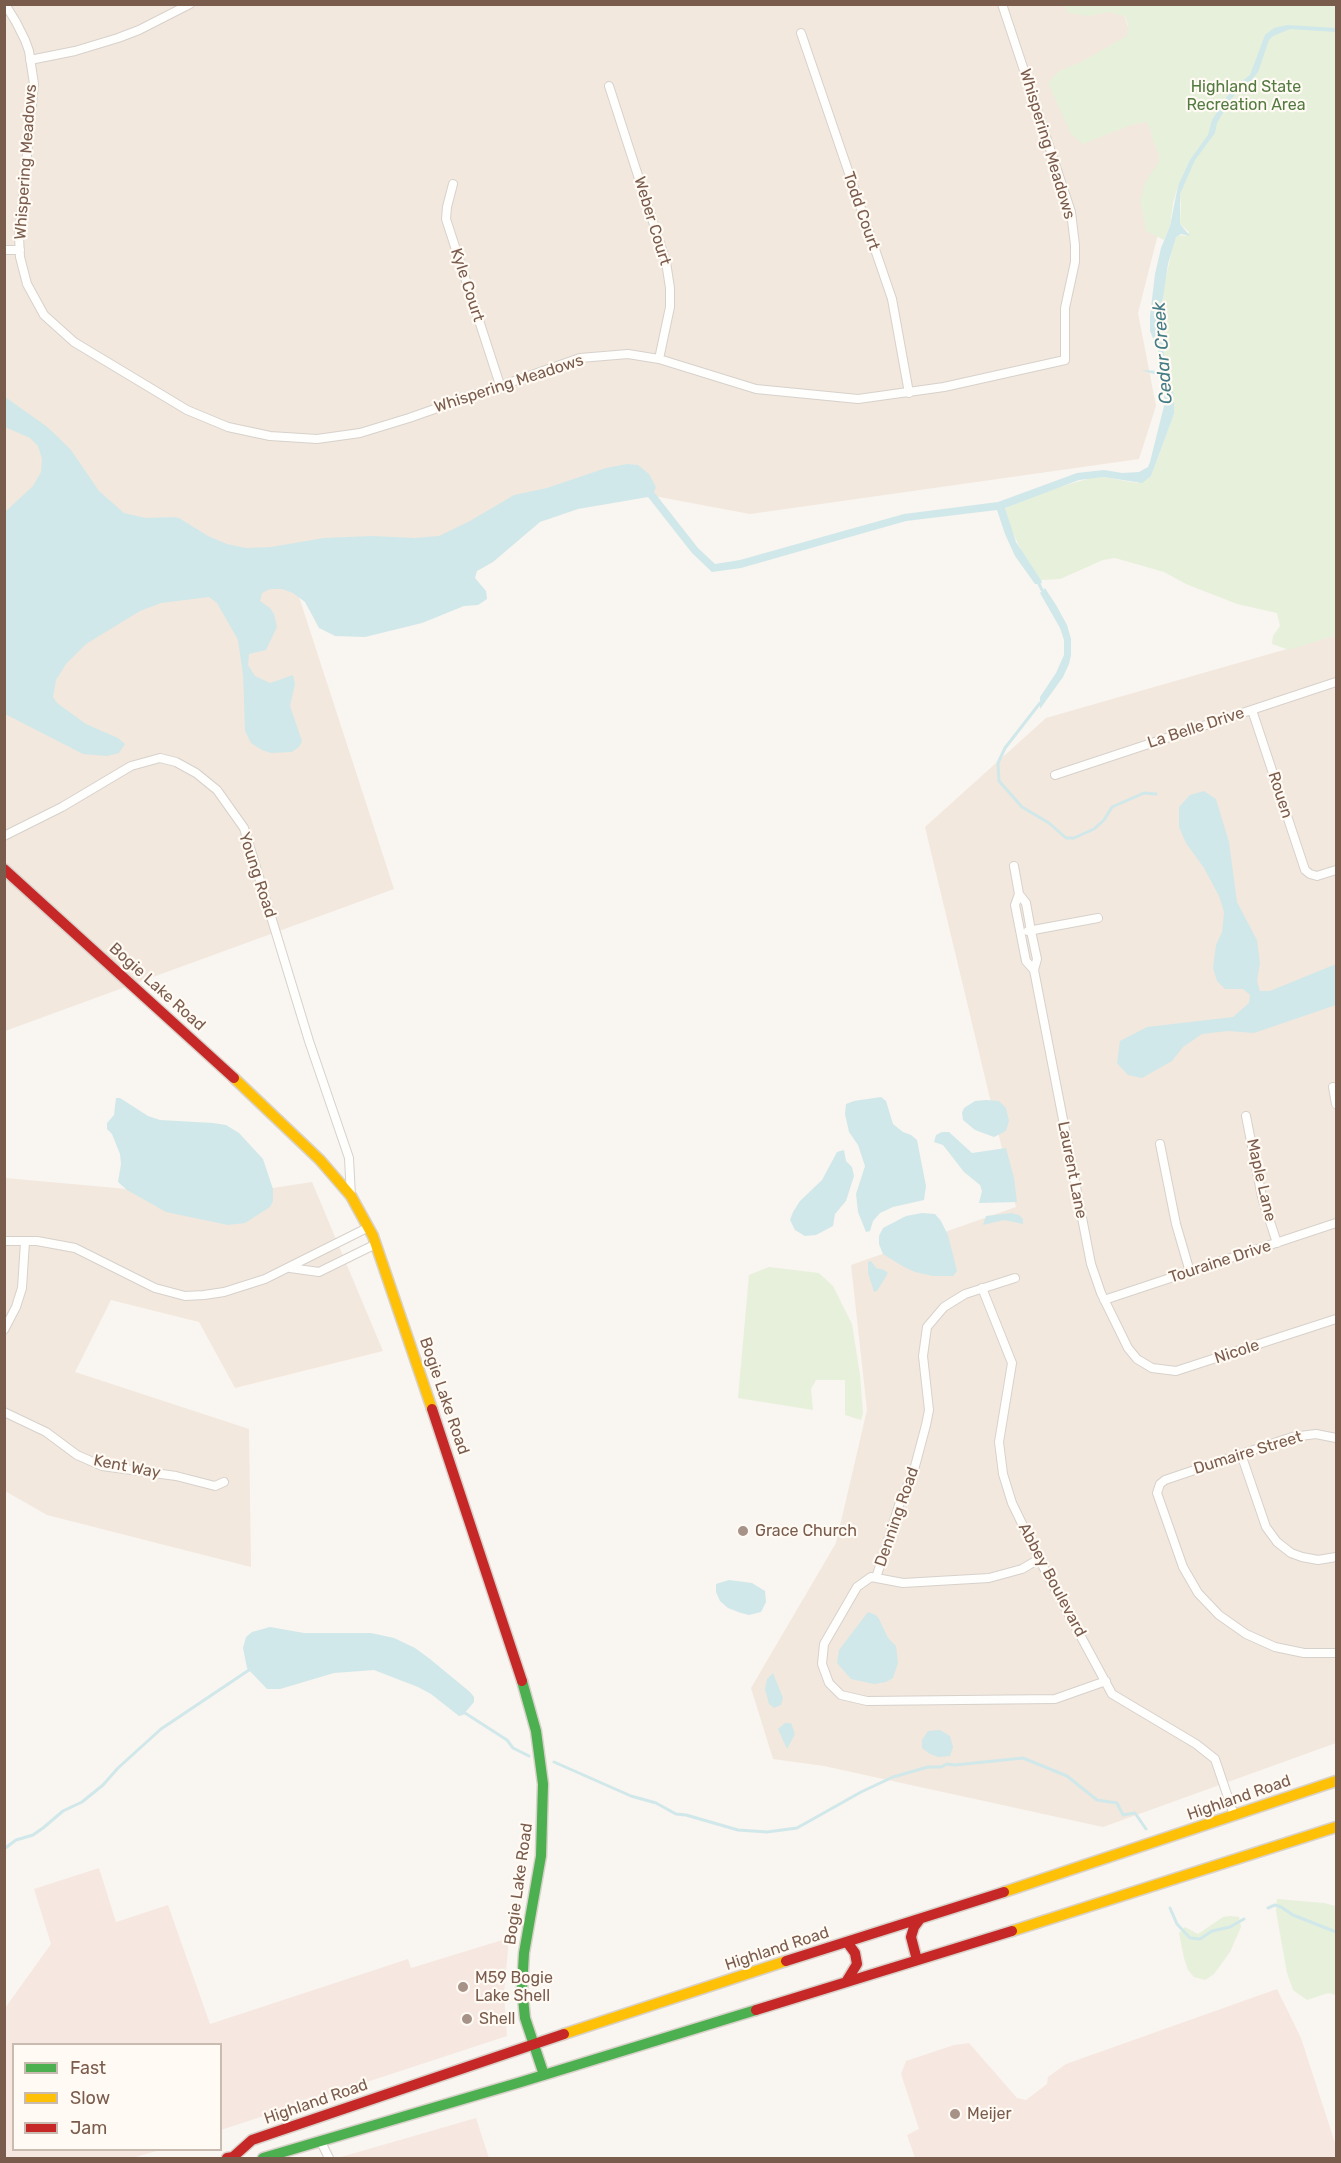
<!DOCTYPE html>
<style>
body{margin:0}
#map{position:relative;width:1341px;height:2163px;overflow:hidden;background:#f9f5f0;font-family:Rubik,sans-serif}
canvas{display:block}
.frame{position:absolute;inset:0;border:6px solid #7a5c4d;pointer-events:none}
.legend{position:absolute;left:12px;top:2043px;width:210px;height:108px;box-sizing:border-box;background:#fffaf3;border:2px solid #cabbb1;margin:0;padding:8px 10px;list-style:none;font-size:18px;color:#7a5c4d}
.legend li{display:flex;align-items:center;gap:12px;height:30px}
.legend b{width:30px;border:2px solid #cabbb1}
</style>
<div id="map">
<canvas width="1341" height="2163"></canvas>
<div class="frame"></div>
<ul class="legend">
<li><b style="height:8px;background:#4caf50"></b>Fast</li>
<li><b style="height:8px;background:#ffc107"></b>Slow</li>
<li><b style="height:8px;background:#c62828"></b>Jam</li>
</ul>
</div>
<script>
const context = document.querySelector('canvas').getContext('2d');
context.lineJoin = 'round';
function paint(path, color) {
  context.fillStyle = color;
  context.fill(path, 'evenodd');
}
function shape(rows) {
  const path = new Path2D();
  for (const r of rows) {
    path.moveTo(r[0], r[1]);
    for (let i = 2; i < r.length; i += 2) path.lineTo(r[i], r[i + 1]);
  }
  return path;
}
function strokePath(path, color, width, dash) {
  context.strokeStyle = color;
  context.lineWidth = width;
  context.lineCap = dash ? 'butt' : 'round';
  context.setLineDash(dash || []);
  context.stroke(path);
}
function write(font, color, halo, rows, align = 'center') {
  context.font = font + ' Rubik,sans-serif';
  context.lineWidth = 4.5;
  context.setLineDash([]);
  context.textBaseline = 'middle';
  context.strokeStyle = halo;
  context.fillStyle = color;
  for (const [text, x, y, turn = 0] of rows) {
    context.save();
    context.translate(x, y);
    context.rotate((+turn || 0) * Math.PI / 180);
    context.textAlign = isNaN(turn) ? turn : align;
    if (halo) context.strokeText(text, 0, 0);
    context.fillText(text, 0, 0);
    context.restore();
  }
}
const residential = shape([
 [5,5,1121,5,1174,171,1138,313,1156,406,1139,459,750,514,606,487,386,559,287,560,394,889,5,1031],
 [1336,635,1336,1743,1103,1827,824,1766,773,1759,751,1688,836,1543,867,1410,851,1265,1016,1207,925,827,1046,718],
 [5,1178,215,1197,312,1182,383,1351,235,1388,199,1322,111,1300,75,1372,249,1429,251,1567,47,1515,5,1491]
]);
const commercial = shape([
 [99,1868,116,1922,168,1905,210,2024,408,1959,411,1968,509,1938,504,1993,507,2036,221,2130,220,2044,14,2044,14,2150,160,2150,132,2158,5,2158,5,2008,51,1944,34,1889],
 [1277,1989,1301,2038,1336,2146,1336,2158,915,2158,907,2135,919,2129,901,2074,906,2061,954,2045,969,2043,1017,2098,1026,2100,1047,2084,1048,2077,1066,2064],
 [476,2118,489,2158,341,2157]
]);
const green = shape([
 [1064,5,1336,5,1336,635,1289,650,1272,644,1273,636,1280,626,1277,613,1237,604,1186,584,1164,572,1115,558,1103,560,1060,579,1041,580,1022,552,1012,531,1005,508,1042,492,1091,478,1104,477,1137,483,1151,476,1174,414,1174,396,1164,356,1161,328,1163,291,1174,241,1177,235,1186,236,1189,232,1180,224,1181,204,1178,186,1173,203,1170,226,1164,240,1146,231,1140,200,1146,180,1159,162,1159,155,1152,138,1150,128,1146,122,1131,125,1083,144,1071,134,1048,83,1059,71,1079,63,1127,36,1128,25,1125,16,1108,12,1088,16,1068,13],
 [769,1267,819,1273,833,1286,852,1324,860,1375,863,1413,861,1420,845,1415,845,1380,816,1380,811,1389,813,1410,738,1398,749,1275],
 [1277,1899,1324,1903,1336,1906,1336,1995,1328,1993,1307,2000,1293,1990,1287,1973,1276,1911],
 [1230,1916,1239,1917,1241,1927,1230,1952,1214,1974,1205,1980,1194,1977,1188,1970,1184,1958,1179,1933,1185,1927,1198,1934,1223,1917]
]);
const water = shape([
 [1287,25,1336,28,1336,32,1290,29,1273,36,1269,40,1258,72,1250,82,1237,92,1229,102,1217,123,1215,133,1195,160,1180,194,1180,224,1190,236,1181,234,1176,237,1168,264,1162,304,1164,356,1174,396,1174,414,1151,476,1142,483,1104,477,1079,480,1005,508,1016,542,1041,580,1042,583,1039,584,1035,584,1015,556,1005,534,997,510,906,521,741,568,712,572,692,553,648,497,578,509,540,522,493,562,477,571,475,578,486,591,487,599,478,605,464,606,422,623,365,637,335,636,319,628,305,602,293,593,282,589,270,589,262,593,260,601,270,608,274,614,277,627,266,650,249,654,248,665,255,676,270,683,293,675,295,684,290,706,302,741,299,747,292,752,271,753,262,750,251,743,245,731,243,675,238,640,217,603,209,597,161,603,140,611,86,644,66,664,56,680,53,697,57,703,86,724,118,738,125,744,119,753,107,756,83,754,5,714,5,512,33,486,41,472,42,459,38,446,30,438,5,427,5,397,46,426,59,438,71,450,99,491,124,513,146,518,172,517,179,518,208,536,227,544,246,548,271,547,324,538,372,536,415,538,439,536,470,521,514,495,547,488,606,468,627,464,638,465,649,474,656,487,654,492,698,548,715,564,740,560,904,514,998,502,1077,473,1104,470,1122,473,1139,472,1148,467,1150,462,1165,402,1161,381,1157,375,1141,370,1160,371,1162,369,1158,350,1150,331,1150,316,1155,274,1161,248,1170,226,1178,186,1190,160,1208,135,1212,120,1226,98,1237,85,1250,75,1265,35,1274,28],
 [1045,588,1056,605,1067,625,1071,639,1071,655,1069,664,1063,677,1040,709,1040,697,1056,673,1064,655,1064,640,1060,628,1040,593],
 [1204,791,1216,799,1229,842,1237,902,1257,940,1260,963,1257,981,1260,991,1270,991,1336,964,1336,1005,1254,1033,1228,1031,1202,1034,1183,1047,1172,1061,1142,1078,1128,1075,1117,1063,1120,1041,1147,1027,1233,1017,1249,1003,1250,995,1243,989,1225,989,1217,981,1213,968,1216,945,1222,932,1224,912,1219,896,1204,868,1186,843,1179,827,1179,807,1190,795],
 [881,1097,886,1101,893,1124,903,1132,911,1135,917,1140,926,1186,924,1200,893,1207,880,1213,873,1221,870,1231,866,1232,858,1212,856,1194,865,1166,858,1145,849,1132,845,1114,846,1104,854,1101],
 [116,1098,120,1098,148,1116,160,1120,213,1123,226,1125,239,1133,263,1159,273,1189,273,1201,270,1207,245,1223,228,1225,166,1212,127,1190,118,1182,121,1164,120,1154,112,1134,107,1129,107,1123,114,1115],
 [986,1100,999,1101,1006,1108,1009,1121,1006,1131,994,1137,975,1130,963,1120,962,1113,964,1108,975,1101],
 [942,1132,949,1132,972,1153,1006,1148,1014,1178,1017,1202,979,1203,982,1191,980,1185,964,1172,943,1145,934,1142,936,1135],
 [844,1150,846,1161,852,1167,854,1176,846,1201,835,1214,833,1226,816,1235,805,1236,795,1230,790,1220,793,1212,800,1201,822,1180,837,1152],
 [922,1213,935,1214,941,1221,948,1235,957,1271,953,1276,933,1276,915,1272,904,1267,883,1254,879,1244,879,1236,883,1228,906,1216],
 [1011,1213,1019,1215,1023,1219,1023,1224,1004,1220,983,1225,986,1216],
 [871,1261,876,1268,884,1270,888,1273,877,1291,874,1292,868,1273,868,1262],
 [729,1580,752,1583,765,1591,766,1602,761,1612,749,1615,741,1613,728,1608,720,1601,716,1592,716,1584],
 [868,1612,876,1615,879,1619,888,1638,896,1646,898,1663,893,1678,886,1682,874,1684,851,1679,837,1663,839,1650],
 [270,1627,304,1633,371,1633,394,1638,415,1648,430,1659,470,1692,474,1697,474,1702,463,1715,459,1716,431,1694,418,1687,374,1670,334,1673,280,1689,267,1689,247,1668,243,1648,246,1637,252,1632],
 [773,1673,783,1698,781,1705,774,1708,769,1704,765,1689,767,1679],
 [785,1723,791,1723,795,1734,787,1749,778,1729],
 [940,1730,950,1736,953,1747,950,1756,938,1757,930,1754,922,1748,922,1740,928,1731]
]);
const stream = shape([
 [1039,584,1042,590],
 [1040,703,1005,748,998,763,999,781,1022,807,1049,823,1066,838,1074,838,1094,829,1104,820,1112,807,1144,793,1156,794],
 [465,1713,507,1740,513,1748,529,1756],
 [554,1762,631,1796,656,1803,676,1814,686,1815,738,1830,767,1832,797,1828,861,1792,893,1777,928,1767,941,1767,947,1764,955,1765,1023,1758,1067,1776,1097,1800,1117,1803,1123,1815,1135,1813,1146,1829],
 [4,1849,16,1840,33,1835,43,1828,63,1811,82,1802,103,1785,118,1768,161,1729,249,1670],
 [1170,1908,1177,1924,1190,1938,1200,1939,1212,1931,1230,1927,1244,1919],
 [1268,1908,1275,1905,1281,1907,1293,1915,1336,1932]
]);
const street = shape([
 [5,4,16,22,25,40,29,51,34,84,19,236,20,257,27,284,44,315,74,342,187,410,228,427,270,436,317,439,360,433,409,418,580,358,628,354,659,359,756,389,858,399,944,387,1065,360,1065,308,1075,262,1075,245,1071,212,1002,4],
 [801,33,892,299,909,393],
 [30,60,75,51,118,38,139,30,190,4],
 [609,86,666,262,670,288,670,307,659,359],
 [453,184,447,207,446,219,500,385],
 [4,250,20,250],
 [1252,710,1305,870,1310,874,1317,876,1336,870],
 [1055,775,1336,682],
 [4,836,62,807,131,766,160,758,176,762,196,773,217,790,244,828,309,1041,349,1158,351,1196],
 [1014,866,1019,894,1026,903,1031,931,1037,959,1034,970,1091,1264,1101,1293,1128,1348,1137,1359,1152,1368,1176,1371,1336,1319],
 [1019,894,1015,905,1026,961,1034,970],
 [1028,931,1098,918],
 [1333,1087,1336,1104],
 [1246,1116,1262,1197,1277,1243],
 [1160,1144,1176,1224,1190,1272],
 [4,1241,37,1241,75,1248,155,1288,185,1296,204,1295,224,1292,265,1279,369,1227],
 [290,1268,319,1272,376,1244],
 [982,1288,1012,1363,999,1442,1003,1474,1012,1503,1039,1559,1112,1694,1196,1744,1215,1759,1234,1815],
 [1104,1300,1336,1223],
 [4,1330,16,1307,22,1288,25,1242],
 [4,1412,46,1432,77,1455,102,1466,176,1476,215,1486,224,1482],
 [1336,1438,1316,1434,1292,1437,1165,1480,1160,1484,1157,1493,1183,1567,1198,1593,1219,1615,1246,1634,1275,1647,1304,1653,1336,1653],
 [1241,1454,1266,1527,1277,1542,1291,1553,1302,1557,1318,1560,1336,1557],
 [1039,1559,1022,1569,989,1578,903,1583,871,1577,857,1587,824,1644,822,1664,829,1683,841,1695,867,1701,1055,1699,1106,1681],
 [876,1578,900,1502,914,1470,926,1425,929,1410,923,1356,927,1327,944,1307,965,1294,1015,1278],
 [321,2142,329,2158]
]);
const fast = shape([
 [522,1681,536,1731,543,1784,541,1856,524,1953,522,1988,525,2018,544,2075],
 [263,2158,521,2082,756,2010]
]);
const slow = shape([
 [234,1078,320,1160,351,1196,373,1236,432,1409],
 [1004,1892,1336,1781],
 [1012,1931,1336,1827],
 [564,2034,786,1961]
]);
const jam = shape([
 [4,869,234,1078],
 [432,1409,522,1681],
 [917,1960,911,1937,914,1927,920,1919],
 [786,1961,1004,1892],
 [846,1982,857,1964,855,1953,847,1942],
 [756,2010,1012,1931],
 [227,2158,233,2157,252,2140,564,2034]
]);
const markers = [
 [743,1531,6,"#a69286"],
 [463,1987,6,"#a69286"],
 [467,2019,6,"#a69286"],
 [955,2114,6,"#a69286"]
];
const parkNames = [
 ["Highland State",1246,87],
 ["Recreation Area",1246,105]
];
const streetNames = [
 ["Whispering Meadows",1047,144,73],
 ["Whispering Meadows",26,162,-86],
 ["Todd Court",861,211,71],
 ["Weber Court",652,221,73],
 ["Kyle Court",467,285,72],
 ["Whispering Meadows",509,384,-18],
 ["La Belle Drive",1196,728,-18],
 ["Rouen",1280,795,72],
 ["Young Road",257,875,72],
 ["Bogie Lake Road",157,987,42],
 ["Laurent Lane",1072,1170,79],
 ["Maple Lane",1261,1180,77],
 ["Touraine Drive",1220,1262,-18],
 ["Nicole",1237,1352,-18],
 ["Bogie Lake Road",444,1396,71],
 ["Dumaire Street",1248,1453,-17],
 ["Kent Way",127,1467,11],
 ["Denning Road",897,1517,-71],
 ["Abbey Boulevard",1052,1580,62],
 ["Highland Road",1239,1798,-19],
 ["Bogie Lake Road",519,1884,-82],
 ["Highland Road",777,1949,-18],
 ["Highland Road",316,2102,-19]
];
const poiNames = [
 ["Grace Church",755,1531],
 ["M59 Bogie",475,1978],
 ["Lake Shell",475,1996],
 ["Shell",479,2019],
 ["Meijer",967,2114]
];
const waterNames = [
 ["Cedar Creek",1163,353,-94]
];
paint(residential, '#f2e8de');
paint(commercial, '#f6e8e1');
paint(green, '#e7f0db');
paint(water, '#d0e8ea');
strokePath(stream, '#d0e8ea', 3);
strokePath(street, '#d7d1cb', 10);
strokePath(fast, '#d9d2cb', 13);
strokePath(slow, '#d9d2cb', 13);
strokePath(jam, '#d9d2cb', 13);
strokePath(street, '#fefefd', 8);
strokePath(fast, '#4caf50', 10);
strokePath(slow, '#ffc107', 10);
strokePath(jam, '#c62828', 10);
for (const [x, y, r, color] of markers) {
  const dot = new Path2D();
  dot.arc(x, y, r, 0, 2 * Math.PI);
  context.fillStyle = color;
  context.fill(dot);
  strokePath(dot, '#fffaf3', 2);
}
write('16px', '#537a41', '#fffaf3', parkNames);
write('16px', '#7a5c4d', '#fffaf3', streetNames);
write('16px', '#7a5c4d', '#fffaf3', poiNames, 'left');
write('italic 18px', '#437c86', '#fffaf3', waterNames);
</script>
